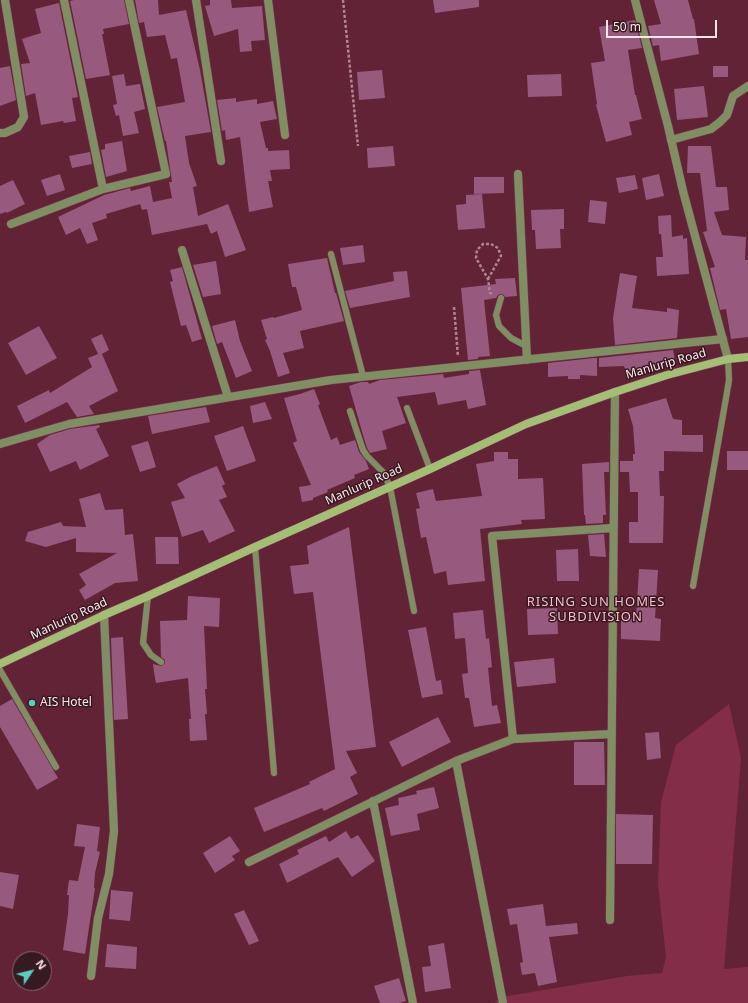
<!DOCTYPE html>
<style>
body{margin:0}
#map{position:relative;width:748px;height:1003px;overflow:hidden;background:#632337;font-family:"Noto Sans",sans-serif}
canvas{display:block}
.north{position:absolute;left:12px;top:951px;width:40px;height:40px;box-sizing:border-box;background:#361921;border:1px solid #866b71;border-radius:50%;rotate:55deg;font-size:11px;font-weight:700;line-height:16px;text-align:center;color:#ffe5ea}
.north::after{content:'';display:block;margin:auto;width:14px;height:18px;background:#59cebf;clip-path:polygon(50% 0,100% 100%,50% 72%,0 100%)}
.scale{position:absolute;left:606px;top:20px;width:111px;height:18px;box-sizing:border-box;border:2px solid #ffe5ea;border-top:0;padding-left:5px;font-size:12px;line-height:14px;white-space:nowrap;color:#ffe5ea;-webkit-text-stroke:3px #361921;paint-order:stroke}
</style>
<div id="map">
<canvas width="748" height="1003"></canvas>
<div class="north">N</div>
<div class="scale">50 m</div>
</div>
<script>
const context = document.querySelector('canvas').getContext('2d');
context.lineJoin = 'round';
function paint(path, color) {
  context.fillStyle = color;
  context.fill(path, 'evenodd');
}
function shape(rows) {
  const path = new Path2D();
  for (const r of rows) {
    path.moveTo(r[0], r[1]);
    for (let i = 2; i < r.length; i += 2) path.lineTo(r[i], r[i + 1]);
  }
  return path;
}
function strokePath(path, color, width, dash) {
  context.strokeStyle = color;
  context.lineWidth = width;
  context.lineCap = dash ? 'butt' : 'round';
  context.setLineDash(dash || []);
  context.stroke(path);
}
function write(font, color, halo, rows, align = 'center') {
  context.font = font + ' "Noto Sans",sans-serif';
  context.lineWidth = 3;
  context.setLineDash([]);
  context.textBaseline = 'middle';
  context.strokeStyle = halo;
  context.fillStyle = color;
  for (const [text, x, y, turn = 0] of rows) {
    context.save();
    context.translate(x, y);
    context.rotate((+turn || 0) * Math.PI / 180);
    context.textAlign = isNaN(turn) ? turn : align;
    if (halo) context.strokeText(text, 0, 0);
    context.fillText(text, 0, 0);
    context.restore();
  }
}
const green = shape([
 [729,704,741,758,724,969,748,967,748,1003,494,1003,502,997,627,976,662,973,666,957,658,884,661,802,676,745]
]);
const building = shape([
 [74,0,124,0,129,24,103,29,104,34,102,34,110,75,86,79,70,1],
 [135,0,158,0,159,15,186,10,200,70,211,132,185,136,189,163,197,186,193,187,198,216,228,204,246,250,225,257,217,231,211,234,207,224,152,235,147,209,142,210,140,204,106,214,107,218,92,223,98,240,87,244,80,228,66,235,58,217,104,195,130,188,131,191,150,186,153,202,172,198,169,182,172,182,166,141,165,141,157,107,185,102,177,58,171,59,165,35,147,37,144,22,139,23],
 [210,0,231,0,232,8,262,6,265,40,251,41,252,51,240,52,238,29,214,36,205,6,210,5],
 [433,0,479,0,479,7,435,13],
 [654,0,688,0,693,19,694,19,699,54,661,61,659,45,653,46,648,26,661,24],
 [59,3,78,97,72,98,76,121,64,123,63,121,41,125,35,93,26,96,21,64,30,63,22,39,41,33,35,9],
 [635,20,642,48,628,50,635,95,636,95,642,119,629,122,632,135,606,142,596,105,597,104,591,63,605,61,599,27],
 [10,66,16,100,0,106,0,68],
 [713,66,728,66,728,77,713,77],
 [382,70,385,98,359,100,357,72],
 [124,74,126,86,140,84,145,109,134,112,139,133,123,136,119,115,116,116,113,105,117,104,112,76],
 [561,74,562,96,528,97,527,75],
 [704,86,708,117,677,120,674,89],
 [236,98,236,102,257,99,257,104,273,101,277,119,260,122,266,148,268,148,268,151,289,150,290,169,270,170,272,181,268,181,273,207,249,212,240,137,226,140,225,130,222,131,217,100],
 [122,141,127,171,106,177,101,150,105,149,105,144],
 [393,146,395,166,368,168,367,148],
 [688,146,711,146,716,187,727,187,729,210,714,212,722,235,746,237,745,260,748,260,748,337,731,339,726,309,720,310,710,268,715,267,703,232,707,231,700,173,687,173],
 [90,152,92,164,72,168,69,156],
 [60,174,65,190,47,196,41,180],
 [659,174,664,196,646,200,642,178],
 [635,175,638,189,619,193,616,178],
 [474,177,504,177,504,193,474,194],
 [13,180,25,204,7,213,6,212,0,214,0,186],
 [482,194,485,228,458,230,456,205,466,204,466,195],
 [590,200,607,202,605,224,588,222],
 [564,209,564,229,560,229,561,248,536,249,535,230,532,230,531,210],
 [671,215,672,237,683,235,683,239,687,238,689,274,657,276,656,257,663,257,661,234,659,234,658,216],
 [363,245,365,262,343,265,340,248],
 [327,258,335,293,336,293,344,321,300,331,304,348,283,353,290,373,278,377,270,351,265,340,267,339,261,320,273,317,274,318,302,310,296,287,292,287,288,264],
 [216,261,221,294,203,297,193,265],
 [182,267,202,339,192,342,186,325,181,326,170,282,173,281,170,270],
 [407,271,410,297,350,308,345,291,394,281,393,272],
 [620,273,637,276,632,308,667,312,667,308,679,310,677,338,615,345,613,318],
 [515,278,517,296,505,297,504,295,500,294,498,295,496,298,484,300,490,356,478,357,478,359,468,360,461,288,496,284,495,279],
 [235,320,240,341,252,371,236,378,222,342,217,344,212,326],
 [39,326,57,358,26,375,8,343],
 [102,334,109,350,102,354,118,391,89,406,94,414,77,417,67,402,25,423,17,406,49,390,50,393,92,367,88,358,98,354,91,339],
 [673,350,675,361,656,364,657,365,626,372,624,366,599,367,599,358],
 [594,358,597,358,597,376,580,375,580,379,568,379,568,376,548,377,548,363],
 [480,370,486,405,468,409,466,400,438,405,435,392,397,397,406,423,382,431,387,449,370,453,367,448,363,435,349,386,361,382,368,382,369,384,380,380,443,374,444,378,469,374,469,371],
 [314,389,320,404,318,405,331,440,337,437,340,445,355,440,359,452,366,461,369,469,354,475,355,478,327,490,328,492,313,498,313,500,302,502,299,487,311,485,293,443,297,441,284,398,300,394],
 [666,398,673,419,682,420,682,435,703,435,703,452,664,451,664,471,659,471,660,496,664,496,663,543,629,543,629,522,638,522,638,492,630,492,629,472,620,472,620,461,633,461,633,454,635,454,633,426,628,409],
 [265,402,272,419,253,423,250,406],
 [206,407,210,422,152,434,148,416],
 [99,425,100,427,96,429,109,456,80,470,76,461,50,472,37,444,50,435,70,429],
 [243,426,256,461,227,471,214,436],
 [148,441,156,467,140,472,131,446],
 [727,451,748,451,748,470,727,470],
 [494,452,508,452,508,459,518,459,518,479,543,478,545,519,521,520,522,524,480,529,485,581,448,585,446,571,434,574,426,537,421,538,416,509,420,508,416,493,433,489,436,501,482,496,476,464,494,461],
 [609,462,609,472,604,472,606,515,603,515,603,523,586,524,585,515,584,515,582,464],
 [217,466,225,484,222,486,227,497,219,500,235,531,209,543,203,530,182,537,171,502,185,498,177,484,190,477],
 [100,493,105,510,123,509,125,535,133,534,138,581,115,583,85,600,79,590,86,585,79,574,117,553,76,552,76,538,46,547,25,541,28,532,61,522,63,526,86,527,79,499],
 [349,527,376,747,346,751,357,773,350,777,358,794,324,811,322,808,264,832,254,808,310,784,309,782,335,769,313,592,294,594,290,566,309,564,307,546],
 [604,534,606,557,590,556,588,535],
 [155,537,178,537,179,564,156,564],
 [578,549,579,581,557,581,556,550],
 [639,569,658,570,655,618,661,619,660,641,621,639,621,617,636,618],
 [188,596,220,598,219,627,204,626,207,689,205,689,207,714,205,714,207,740,190,741,189,719,191,719,188,678,156,683,154,672,153,664,161,666,165,663,165,660,161,657,160,621,187,620],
 [557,608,558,634,528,635,527,609],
 [483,610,486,639,489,638,492,667,488,668,492,706,497,705,501,723,474,727,469,698,465,698,462,674,468,673,465,638,455,639,453,613],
 [426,627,436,681,441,680,443,694,422,698,408,630],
 [123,637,128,719,114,720,111,638],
 [554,658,556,683,517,687,514,662],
 [12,699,58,778,37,790,0,727,0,706],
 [438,717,451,742,402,767,389,742],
 [659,732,661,758,647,760,645,733],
 [574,742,604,742,605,785,574,785],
 [434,787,439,808,417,814,420,830,391,836,385,808,399,805,398,798,417,794,416,791],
 [616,814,653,815,652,864,616,864],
 [77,824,100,827,97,851,100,852,95,873,94,888,95,888,85,954,63,950,68,914,69,895,67,895,69,880,78,881,85,847,74,846],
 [346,831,351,839,358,835,375,861,352,877,338,857,287,883,279,864,299,854,297,850,326,836,329,842],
 [230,836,240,851,232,856,235,860,215,873,203,853],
 [0,872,19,875,13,909,0,906],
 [111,890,133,892,130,921,109,919],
 [543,904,546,926,577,923,578,934,549,937,557,982,538,986,535,973,522,975,520,963,523,962,517,924,510,925,507,909],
 [244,910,259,941,249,945,234,914],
 [444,943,451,988,425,992,422,967,431,966,428,946],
 [107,944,137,947,136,969,105,967],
 [399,978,406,1001,399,1003,380,1003,374,986]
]);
const path = shape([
 [343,0,358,146],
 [488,279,501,256,498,248,491,244,483,244,477,250,476,258,488,279,490,293,492,294],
 [454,307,458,357]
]);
const service = shape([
 [331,254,363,376],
 [501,298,496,315,499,326,511,338,526,346],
 [407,408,430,469],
 [350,411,363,450,367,456,383,472,390,487,414,611],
 [255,547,274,773],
 [693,586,726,398,729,380,728,359],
 [148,596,143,643,151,655,161,662],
 [0,670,56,767]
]);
const minor = shape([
 [64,0,103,189],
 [196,0,221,161],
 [268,0,285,135],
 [0,133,5,133,18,127,24,117,5,0],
 [671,140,711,129,720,122,727,115,733,96,748,86],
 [518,174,527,360],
 [11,224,103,189,166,174,129,0],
 [182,250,228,397],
 [0,444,69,424,331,380,723,339],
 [513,739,492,536,613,528],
 [456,761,503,1003],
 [373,801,413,1003],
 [249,862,456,761,513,739,611,734],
 [610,920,615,392],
 [91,976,98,918,109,874,114,831,104,615]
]);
const tertiary = shape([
 [635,0,668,126,683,191,728,359]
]);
const secondary = shape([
 [0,664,104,615,148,596,255,547,430,469,526,424,615,392,667,375,728,359,748,357]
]);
const markers = [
 [32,703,4,"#59cebf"]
];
const streetNames = [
 ["Manlurip Road",666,364,-16],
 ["Manlurip Road",364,485,-24],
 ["Manlurip Road",69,619,-25]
];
const poiNames = [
 ["AIS Hotel",40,703]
];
const neighbourhoodNames = [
 ["RISING SUN HOMES",596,602],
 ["SUBDIVISION",596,617]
];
paint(green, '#842d49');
paint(building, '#97597e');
strokePath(service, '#7c4254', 7);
strokePath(minor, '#7c4254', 9);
strokePath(tertiary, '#7c4254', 9);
strokePath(secondary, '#7c4254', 9);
strokePath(path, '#b28592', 2.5, [3, 2]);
strokePath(service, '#808f63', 6);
strokePath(minor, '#808f63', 8);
strokePath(tertiary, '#808f63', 8);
strokePath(secondary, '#a5be76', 8);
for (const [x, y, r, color] of markers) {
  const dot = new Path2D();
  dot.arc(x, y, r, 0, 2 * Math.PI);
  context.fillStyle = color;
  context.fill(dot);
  strokePath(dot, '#361921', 1.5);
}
write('12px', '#ffe5ea', '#361921', streetNames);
write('12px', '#ffe5ea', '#361921', poiNames, 'left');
context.letterSpacing = '1px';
write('13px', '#fcbbca', '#361921', neighbourhoodNames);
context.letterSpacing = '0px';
</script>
